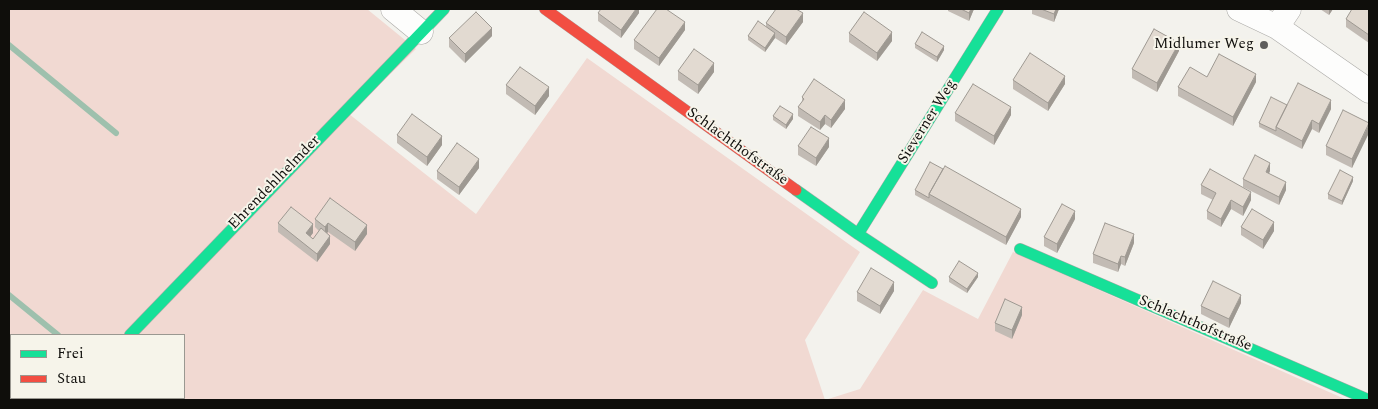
<!DOCTYPE html>
<meta charset="utf-8">
<style>
body{margin:0}
#map{position:relative;width:1378px;height:409px;overflow:hidden;background:#f3f2ed;font-family:Spectral,serif}
canvas{display:block}
.frame{position:absolute;inset:0;border:10px solid #0f0e0b;pointer-events:none}
.legend{position:absolute;left:10px;top:334px;width:175px;height:65px;box-sizing:border-box;background:#f6f4ea;border:1px solid #9a9891;margin:0;padding:6px 9px;list-style:none;font-size:15px;color:#0f0e0b}
.legend li{display:flex;align-items:center;gap:10px;height:25px}
.legend b{width:25px;border:1px solid #9a9891}
</style>
<div id="map">
<canvas width="1378" height="409"></canvas>
<div class="frame"></div>
<ul class="legend">
<li><b style="height:6px;background:#16e098"></b>Frei</li>
<li><b style="height:6px;background:#f24e42"></b>Stau</li>
</ul>
</div>
<script>
const context = document.querySelector('canvas').getContext('2d');
context.lineJoin = 'round';
function paint(path, color) {
  context.fillStyle = color;
  context.fill(path, 'evenodd');
}
function shape(rows) {
  const path = new Path2D();
  for (const r of rows) {
    path.moveTo(r[0], r[1]);
    for (let i = 2; i < r.length; i += 2) path.lineTo(r[i], r[i + 1]);
  }
  return path;
}
function strokePath(path, color, width, dash) {
  context.strokeStyle = color;
  context.lineWidth = width;
  context.lineCap = dash ? 'butt' : 'round';
  context.setLineDash(dash || []);
  context.stroke(path);
}
function write(font, color, halo, rows, align = 'center') {
  context.font = font + ' Spectral,serif';
  context.lineWidth = 4;
  context.setLineDash([]);
  context.textBaseline = 'middle';
  context.strokeStyle = halo;
  context.fillStyle = color;
  for (const [text, x, y, turn = 0] of rows) {
    context.save();
    context.translate(x, y);
    context.rotate((+turn || 0) * Math.PI / 180);
    context.textAlign = isNaN(turn) ? turn : align;
    if (halo) context.strokeText(text, 0, 0);
    context.fillText(text, 0, 0);
    context.restore();
  }
}
const green = shape([
 [9,9,367,9,416,49,349,114,476,214,587,58,860,252,805,340,825,400,860,389,923,290,978,319,1013,252,1347,400,9,400],
 [11,335,184,335,184,398,11,398]
]);
const stream = shape([
 [9,45,116,133],
 [9,295,58,335]
]);
const street = shape([
 [393,9,421,32],
 [1239,9,1277,27,1369,91],
 [1277,27,1289,9],
 [67,400,70,398]
]);
const fast = shape([
 [796,190,858,234,932,283],
 [858,234,998,9],
 [1020,249,1369,400],
 [130,335,444,9]
]);
const jam = shape([
 [545,9,796,190]
]);
const wall = shape([
 [639,9,639,13,621,38,598,21,598,13],
 [948,9,974,9,969,21,948,11],
 [1032,9,1059,9,1054,22,1032,14],
 [1320,9,1333,9,1329,15],
 [1369,9,1369,43,1346,27,1346,19],
 [803,22,786,45,775,38,765,52,748,40,748,36,766,27,766,23],
 [685,30,659,66,634,49,634,40],
 [849,33,892,41,877,61,849,42],
 [492,36,465,63,449,47,449,38],
 [915,44,944,50,937,62,915,48],
 [1179,51,1157,92,1132,78,1132,69],
 [678,71,714,72,698,94,678,80],
 [1207,77,1256,82,1233,126,1178,96,1178,87],
 [1013,80,1065,84,1048,111,1013,89],
 [506,85,549,96,535,115,506,94],
 [802,97,845,109,831,128,825,124,820,130,798,116,798,107,802,102],
 [1287,105,1331,109,1319,133,1312,129,1302,149,1259,127,1259,123],
 [955,113,1011,115,994,145,955,121],
 [773,116,793,119,786,129,773,120],
 [1369,123,1352,168,1326,155,1326,146],
 [397,135,442,145,427,166,397,143],
 [798,146,829,147,816,166,798,155],
 [479,168,459,195,437,179,437,171],
 [1270,171,1269,173,1286,190,1279,205,1243,187,1243,179],
 [1353,181,1342,205,1328,199,1328,194],
 [1201,185,1251,200,1243,216,1231,209,1221,227,1207,219,1207,211,1213,200,1201,194],
 [915,190,1021,217,1006,245,915,195],
 [315,219,367,234,355,251,328,232,327,233,330,244,317,262,278,232,278,223,313,233,310,236,313,239,319,231,315,227],
 [1075,219,1057,253,1044,246,1044,237],
 [1241,227,1274,231,1263,249,1241,235],
 [1134,243,1125,266,1121,264,1118,272,1093,263,1093,254],
 [949,277,978,277,967,293,949,282],
 [894,291,880,314,857,301,857,292],
 [1241,303,1229,328,1201,314,1201,306],
 [1022,315,1012,339,995,331,995,323]
]);
const shadedWall = shape([
 [636,9,639,9,639,13,621,38,621,30],
 [971,9,974,9,969,21,969,13],
 [1056,9,1059,9,1054,22,1054,14],
 [1329,9,1333,9,1329,15],
 [803,13,803,22,786,45,786,37],
 [685,22,685,30,659,66,659,58],
 [492,28,492,36,465,63,465,54],
 [892,32,892,41,877,61,877,53],
 [775,33,775,38,765,52,765,48],
 [1179,43,1179,51,1157,92,1157,83],
 [944,46,944,50,937,62,937,57],
 [714,63,714,72,698,94,698,85],
 [1256,74,1256,82,1233,126,1233,117],
 [1065,76,1065,84,1048,111,1048,103],
 [549,87,549,96,535,115,535,106],
 [845,100,845,109,831,128,831,120],
 [1331,100,1331,109,1319,133,1319,124],
 [1011,107,1011,115,994,145,994,136],
 [793,114,793,119,786,129,786,125],
 [825,115,825,124,820,130,820,122],
 [1312,120,1312,129,1302,149,1302,141],
 [1369,124,1369,133,1352,168,1352,159],
 [442,136,442,145,427,166,427,157],
 [829,138,829,147,816,166,816,158],
 [479,159,479,168,459,195,459,187],
 [1270,163,1270,171,1266,180,1266,172],
 [1353,177,1353,181,1342,205,1342,201],
 [1286,182,1286,190,1279,205,1279,197],
 [1251,192,1251,200,1243,216,1243,207],
 [1231,200,1231,209,1221,227,1221,219],
 [1021,209,1021,217,1006,245,1006,237],
 [1075,211,1075,219,1057,253,1057,244],
 [1274,222,1274,231,1263,249,1263,240],
 [328,223,328,232,325,235,325,227],
 [313,224,313,233,306,242,306,233],
 [367,225,367,234,355,251,355,242],
 [1134,234,1134,243,1125,266,1125,257],
 [330,236,330,244,317,262,317,254],
 [1121,256,1121,264,1118,272,1118,264],
 [978,273,978,277,967,293,967,289],
 [894,282,894,291,880,314,880,306],
 [1241,295,1241,303,1229,328,1229,319],
 [1022,307,1022,315,1012,339,1012,330]
]);
const building = shape([
 [601,9,636,9,621,30,598,13,601,9],
 [657,9,666,9,685,22,659,58,634,40,657,9],
 [776,9,796,9,803,13,786,37,766,23,776,9],
 [961,9,971,9,969,13,961,9],
 [1041,9,1056,9,1054,14,1041,9],
 [1352,9,1369,9,1369,35,1346,19,1352,9],
 [476,12,492,28,465,54,449,38,476,12],
 [864,12,892,32,877,53,849,33,864,12],
 [758,21,775,33,765,48,748,36,758,21],
 [1154,29,1179,43,1157,83,1132,69,1154,29],
 [922,32,944,46,937,57,915,44,922,32],
 [694,49,714,63,698,85,678,71,694,49],
 [1030,53,1065,76,1048,103,1013,80,1030,53],
 [1219,54,1256,74,1233,117,1178,87,1190,67,1207,77,1219,54],
 [520,67,549,87,535,106,506,85,520,67],
 [814,79,845,100,831,120,825,115,820,122,798,107,804,99,802,97,814,79],
 [1298,83,1331,100,1319,124,1312,120,1302,141,1276,127,1298,83],
 [973,84,1011,107,994,136,955,113,973,84],
 [1271,97,1287,105,1276,127,1276,131,1259,123,1271,97],
 [780,106,793,114,786,125,773,116,780,106],
 [1343,110,1369,123,1352,159,1326,146,1343,110],
 [412,114,442,136,427,157,397,135,412,114],
 [811,127,829,138,816,158,798,146,811,127],
 [457,143,479,159,459,187,437,171,457,143],
 [1255,155,1270,163,1266,172,1286,182,1279,197,1243,179,1255,155],
 [930,162,943,169,929,194,929,198,915,190,930,162],
 [945,166,1021,209,1006,237,929,194,945,166],
 [1210,169,1251,192,1243,207,1231,200,1221,219,1207,211,1216,193,1201,185,1210,169],
 [1340,170,1353,177,1342,201,1328,194,1340,170],
 [330,198,367,225,355,242,328,223,325,227,315,219,330,198],
 [1062,204,1075,211,1057,244,1044,237,1062,204],
 [291,207,313,224,306,233,313,239,321,228,330,236,317,254,278,223,291,207],
 [1252,209,1274,222,1263,240,1241,227,1252,209],
 [1105,223,1134,234,1125,257,1121,256,1118,264,1093,254,1105,223],
 [959,261,978,273,967,289,949,277,959,261],
 [871,268,894,282,880,306,857,292,871,268],
 [1213,281,1241,295,1229,319,1201,306,1213,281],
 [1005,299,1022,307,1012,330,995,323,1005,299]
]);
const markers = [
 [1264,45,5,"#5f5e5a"]
];
const poiNames = [
 ["Midlumer Weg",1254,45]
];
const streetNames = [
 ["Sieverner Weg",928,122,-58],
 ["Schlachthofstraße",737,147,36],
 ["Ehrendehlhelmder",275,183,-46],
 ["Schlachthofstraße",1195,324,23]
];
paint(green, '#f1d9d2');
strokePath(stream, '#9ec0ad', 6);
strokePath(street, '#aaa9a6', 25);
strokePath(fast, '#aaa9a6', 12);
strokePath(jam, '#aaa9a6', 12);
strokePath(street, '#fdfdfc', 24);
strokePath(fast, '#16e098', 11);
strokePath(jam, '#f24e42', 11);
paint(wall, '#c2bbb4');
paint(shadedWall, '#9e9992');
paint(building, '#e2dad1');
strokePath(building, '#9e9992', 1);
for (const [x, y, r, color] of markers) {
  const dot = new Path2D();
  dot.arc(x, y, r, 0, 2 * Math.PI);
  context.fillStyle = color;
  context.fill(dot);
  strokePath(dot, '#f6f4ea', 2);
}
write('15px', '#0f0e0b', '#f6f4ea', poiNames, 'right');
write('15px', '#0f0e0b', '#f6f4ea', streetNames);
</script>
